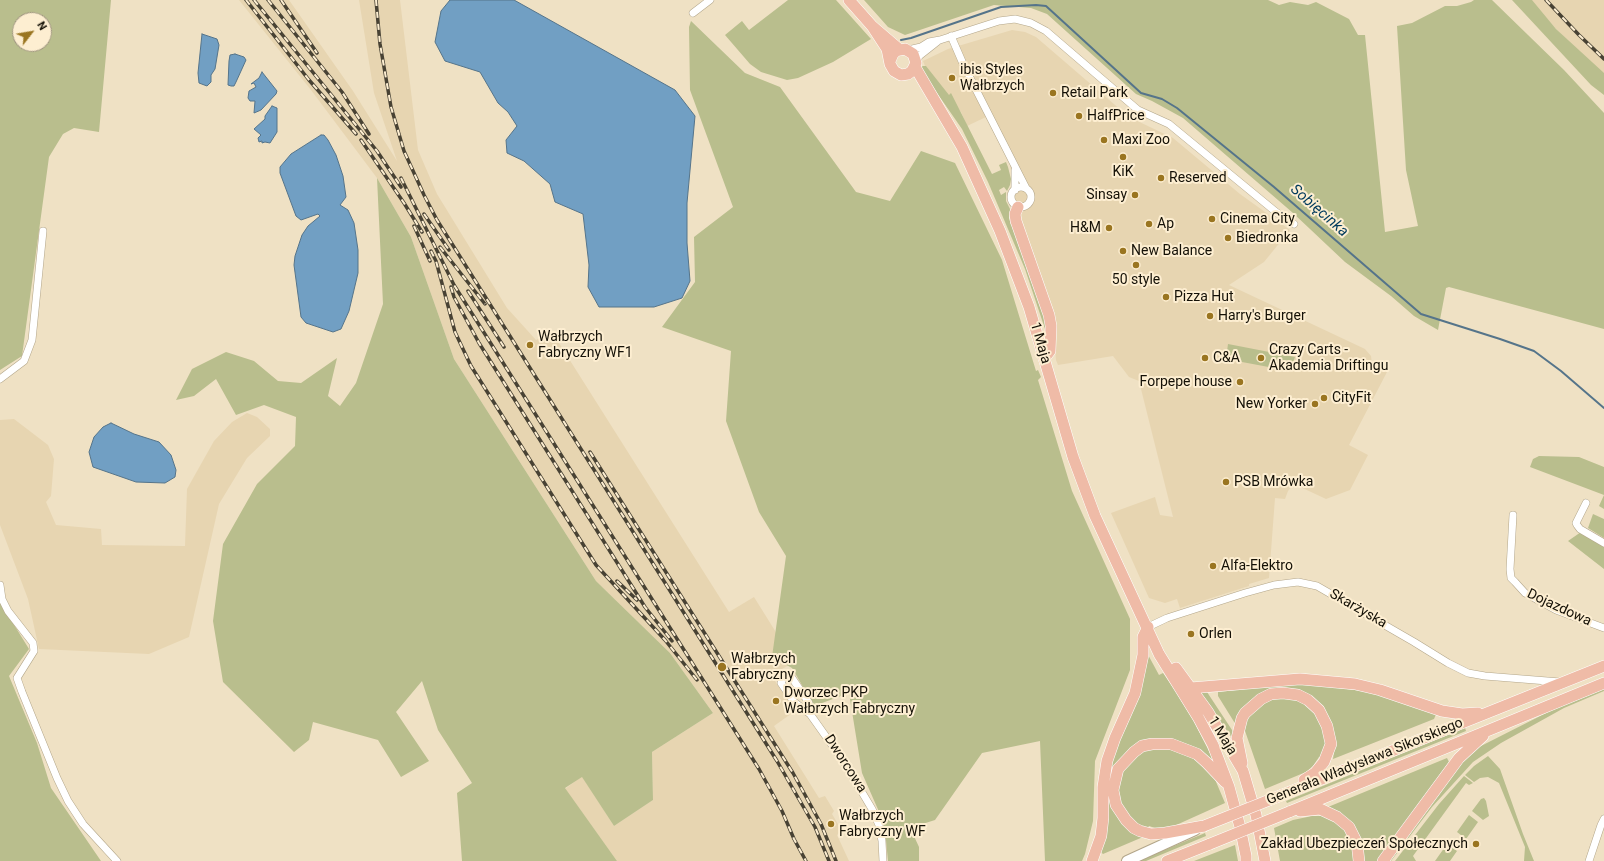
<!DOCTYPE html>
<meta charset="utf-8">
<style>
body{margin:0}
#map{position:relative;width:1604px;height:861px;overflow:hidden;background:#efe1c4;font-family:Roboto,sans-serif}
canvas{display:block}
.north{position:absolute;left:12px;top:12px;width:40px;height:40px;box-sizing:border-box;background:#fdeed1;border:1px solid #a09580;border-radius:50%;rotate:59deg;font-size:11px;font-weight:700;line-height:16px;text-align:center;color:#141006}
.north::after{content:'';display:block;margin:auto;width:14px;height:18px;background:#9a7520;clip-path:polygon(50% 0,100% 100%,50% 72%,0 100%)}
</style>
<div id="map">
<canvas width="1604" height="861"></canvas>
<div class="north">N</div>
</div>
<script>
const context = document.querySelector('canvas').getContext('2d');
context.lineJoin = 'round';
function paint(path, color) {
  context.fillStyle = color;
  context.fill(path, 'evenodd');
}
function shape(rows) {
  const path = new Path2D();
  for (const r of rows) {
    if (r.length === 3) {
      path.moveTo(r[0] + r[2], r[1]);
      path.arc(r[0], r[1], r[2], 0, 2 * Math.PI);
      continue;
    }
    path.moveTo(r[0], r[1]);
    for (let i = 2; i < r.length; i += 2) path.lineTo(r[i], r[i + 1]);
  }
  return path;
}
function strokePath(path, color, width, dash) {
  context.strokeStyle = color;
  context.lineWidth = width;
  context.lineCap = dash ? 'butt' : 'round';
  context.setLineDash(dash || []);
  context.stroke(path);
}
function write(font, color, halo, rows, align = 'center') {
  context.font = font + ' Roboto,sans-serif';
  context.lineWidth = 4;
  context.setLineDash([]);
  context.textBaseline = 'middle';
  context.strokeStyle = halo;
  context.fillStyle = color;
  for (const [text, x, y, turn = 0] of rows) {
    context.save();
    context.translate(x, y);
    context.rotate((+turn || 0) * Math.PI / 180);
    context.textAlign = isNaN(turn) ? turn : align;
    if (halo) context.strokeText(text, 0, 0);
    context.fillText(text, 0, 0);
    context.restore();
  }
}
const built = shape([
 [239,0,289,0,353,91,397,161,374,93,359,0,400,0,418,150,437,194,507,308,536,340,552,332,729,612,754,597,787,650,791,664,771,675,795,711,774,726,819,798,825,796,834,811,832,814,842,831,837,835,849,861,617,861,565,789,582,776,614,826,653,800,652,752,713,713,670,653,596,581,454,359,411,237,377,178,311,90],
 [1529,0,1604,0,1604,76,1590,65],
 [1012,30,1025,32,1036,37,1129,117,1173,138,1240,194,1290,230,1264,262,1229,285,1365,349,1371,356,1372,364,1387,372,1349,445,1368,455,1350,490,1326,499,1294,484,1288,491,1285,499,1275,498,1269,578,1249,584,1249,586,1180,608,1177,599,1165,603,1149,598,1111,513,1155,497,1160,515,1173,517,1139,381,1129,377,1113,356,1058,365,1056,360,1055,347,1020,216,1022,213,1013,208,1008,200,1009,193,1013,182,1010,164,986,117,967,126,961,112,925,66,923,61,948,49],
 [247,413,257,417,270,429,270,436,247,458,219,504,189,637,149,654,39,649,28,599,0,525,0,420,14,419,48,445,54,459,51,496,46,502,56,525,101,529,102,545,185,546,187,489,214,441,232,422]
]);
const green = shape([
 [0,0,111,0,99,132,74,128,63,134,49,157,22,356,0,370],
 [20,20,44,20,44,44,20,44],
 [788,0,836,0,871,39,833,62,798,78,787,80,761,72,750,64,725,35,742,21,749,30],
 [864,0,1268,0,1279,5,1290,2,1308,5,1316,2,1349,19,1358,35,1365,35,1385,232,1418,226,1406,170,1397,26,1412,23,1445,6,1457,6,1471,2,1474,0,1492,0,1564,70,1604,113,1604,329,1449,287,1446,288,1438,330,1414,316,1391,296,1345,262,1293,213,1183,118,1152,101,1136,94,1047,14,1031,8,994,5,905,35,888,27],
 [1512,0,1532,0,1556,29,1604,73,1604,95,1591,85],
 [691,21,745,73,780,87,856,192,890,201,921,151,955,163,1002,260,1036,371,1038,370,1041,377,1038,380,1072,491,1130,619,1130,670,1095,761,1093,821,1085,854,1082,861,1045,861,1040,741,982,753,935,820,913,827,913,834,919,847,919,861,888,861,885,830,880,814,862,773,849,693,814,706,792,668,772,657,786,556,759,512,726,421,731,351,662,327,695,282,694,237,733,207,690,90,689,27],
 [923,66,926,66,949,95,951,93,992,174,1001,170,999,165,1006,162,1008,167,1011,179,1010,185,1007,191,1004,187,999,190,1001,195,1006,192,1006,201,1010,209,1009,218,1011,225,1013,226,1046,315,1047,335,1025,269,988,182,962,129,921,70,921,67],
 [377,178,411,237,454,359,596,581,670,653,713,713,652,752,653,800,614,826,582,777,565,788,617,861,462,861,457,793,472,783,438,730,422,681,396,712,429,761,401,777,378,740,313,722,309,740,294,752,223,682,213,621,223,544,257,484,295,446,296,417,264,405,236,415,216,379,194,396,176,400,192,369,226,352,254,361,278,381,301,383,337,358,328,396,340,406,356,383,383,304],
 [1228,344,1295,357,1290,371,1226,359],
 [1539,456,1579,457,1604,467,1604,509,1599,506,1604,495,1530,467,1533,459],
 [1593,514,1604,519,1604,538,1588,528],
 [1581,532,1604,547,1604,569,1568,541],
 [0,602,29,649,9,676,37,743,51,788,101,861,0,861],
 [1146,651,1159,675,1163,673,1176,692,1193,720,1213,759,1211,760,1185,745,1130,749,1110,799,1143,837,1103,854,1100,851,1108,773],
 [1300,683,1378,693,1437,712,1434,719,1333,759,1334,752,1322,707,1272,690,1236,725,1218,696,1218,692],
 [1604,689,1604,691,1564,708,1501,743,1473,762,1432,807,1391,861,1388,861,1461,763,1479,747,1554,709],
 [1199,692,1207,692,1232,730,1234,734,1233,739],
 [1273,697,1300,700,1317,712,1325,739,1325,749,1321,758,1319,757,1313,766,1306,772,1265,789,1244,728,1245,722,1251,712],
 [1465,728,1466,731,1287,803,1286,801],
 [1148,749,1171,749,1180,752,1201,762,1214,777,1225,803,1174,826,1158,829,1149,826,1147,829,1139,827,1123,811,1117,790,1119,777,1126,765,1140,753],
 [1488,756,1500,769,1523,834,1534,861,1524,861,1525,847,1499,783,1488,777,1480,778,1474,782,1465,775,1474,766],
 [1447,758,1449,762,1377,861,1361,861,1362,854,1328,807],
 [1464,776,1473,783,1469,785,1466,783,1413,856,1416,861,1395,861,1439,804],
 [1484,798,1486,801,1489,816,1483,820,1472,811,1481,799],
 [1469,815,1478,822,1466,839,1457,832],
 [1312,816,1323,816,1344,826,1353,841,1355,861,1280,861,1274,828,1293,820],
 [1205,833,1206,836,1146,861,1138,861],
 [1447,844,1457,851,1450,861,1435,861],
 [1235,845,1238,861,1194,861]
]);
const water = shape([
 [450,0,514,0,675,90,695,116,687,203,687,243,690,281,682,298,654,307,599,307,588,287,589,265,583,214,555,202,550,184,524,161,507,153,506,140,517,126,508,112,498,103,480,72,445,61,435,42,441,11,450,0],
 [202,34,217,39,219,45,215,69,211,75,211,82,207,86,199,83,198,73,202,34],
 [235,54,244,57,246,60,236,82,234,86,231,86,228,85,229,61,230,55,235,54],
 [262,72,277,91,276,94,261,110,254,113,255,101,250,101,248,98,249,91,256,87,254,83,251,84,259,78,262,72],
 [272,106,277,108,277,132,270,143,265,142,262,143,262,141,259,142,258,138,261,135,254,129,265,119,265,116,272,106],
 [321,135,324,135,328,140,336,155,343,176,346,197,340,205,348,210,354,223,358,250,358,273,349,311,341,329,333,332,306,323,301,317,294,265,295,256,302,235,308,226,320,216,318,214,301,220,296,216,280,173,280,167,291,154,321,135],
 [111,423,134,434,159,442,171,455,176,470,175,477,165,483,136,482,93,467,89,452,94,437,103,427,111,423]
]);
const stream = shape([
 [901,40,911,38,1001,7,1036,5,1046,6,1141,93,1162,99,1177,108,1274,187,1421,314,1500,339,1534,351,1561,371,1604,408]
]);
const minor = shape([
 [693,13,710,0],
 [951,36,964,66,1026,188],
 [908,50,921,47,929,42,940,40,999,21,1015,19,1031,23,1046,31,1138,110,1169,124,1276,212,1294,224],
 [916,63,919,56,938,41],
 [1021,197,10],
 [1015,190,1015,170],
 [0,379,24,361,32,340,43,231],
 [1586,503,1576,523,1577,525,1580,529,1604,543],
 [1513,515,1510,569,1511,578,1515,582,1525,593,1556,610,1604,628],
 [0,585,2,599,8,611,33,643,34,651,17,678,22,692,57,778,68,801,83,824,117,861],
 [1148,627,1167,618,1245,593,1274,585,1298,582,1317,586,1414,642,1448,663,1468,673,1485,676,1560,682],
 [810,714,794,702,781,683,785,675,790,675,809,703,810,714,844,762,872,809,879,825,882,841,883,861],
 [1589,861,1601,825,1604,819]
]);
const secondary = shape([
 [1127,861,1195,830]
]);
const primary = shape([
 [849,0,872,26,900,50],
 [872,26,887,49,890,64,894,71,901,75,908,74,912,71,916,63,913,54,905,49,896,51,893,54,890,61],
 [915,67,962,147,1000,231,1029,307,1073,457,1095,516,1159,654,1198,717,1213,745,1229,787,1240,827,1246,856,1246,861],
 [1018,207,1015,214,1016,221,1049,315,1051,326,1050,351,1044,359],
 [1176,668,1208,712,1243,771,1256,815,1265,861],
 [1191,688,1300,679,1355,684,1380,690,1442,711,1462,714,1478,713],
 [1242,763,1237,738,1242,718,1245,713,1261,699,1271,694,1283,693,1298,695,1308,700,1319,710,1327,726,1331,744,1324,762,1315,773,1304,780],
 [1282,795,1604,666],
 [1300,811,1320,809,1337,817,1349,827,1357,843,1359,861],
 [1289,812,1604,683],
 [1204,826,1165,833,1151,834,1140,831,1134,828,1126,820,1116,805,1113,790,1118,769,1134,752,1142,746,1152,744,1171,744,1197,754,1207,763,1225,782],
 [1092,861,1101,836,1103,818,1103,787,1107,761,1115,738,1135,693,1143,655,1143,637,1148,627],
 [1167,861,1210,844],
 [1383,861,1459,758,1483,736]
]);
const rail = shape([
 [246,0,309,80,356,134],
 [254,0,377,151,401,187],
 [268,0,342,92,369,134],
 [281,0,317,53],
 [376,0,380,44,391,107,404,151,424,195,437,220,777,761,815,827,829,861],
 [1546,0,1579,35,1604,59],
 [361,140,404,203,422,232],
 [401,178,454,285,759,769,782,811,794,839,806,861],
 [424,214,449,250],
 [414,226,430,261],
 [440,247,485,304],
 [431,251,436,261,455,332,471,366,596,565,665,640,697,680],
 [451,287,454,297,479,343,645,607,672,641],
 [468,291,504,347],
 [590,452,793,773,821,824,836,861],
 [617,581,637,600]
]);
const primaryBridge = shape([
 [1204,826,1282,795],
 [1210,844,1289,812]
]);
const markers = [
 [952,78,4,"#9a7520"],
 [1053,93,4,"#9a7520"],
 [1079,116,4,"#9a7520"],
 [1104,140,4,"#9a7520"],
 [1123,157,4,"#9a7520"],
 [1161,178,4,"#9a7520"],
 [1135,195,4,"#9a7520"],
 [1212,219,4,"#9a7520"],
 [1149,224,4,"#9a7520"],
 [1109,228,4,"#9a7520"],
 [1228,238,4,"#9a7520"],
 [1123,251,4,"#9a7520"],
 [1136,265,4,"#9a7520"],
 [1166,297,4,"#9a7520"],
 [1210,316,4,"#9a7520"],
 [530,345,4,"#9a7520"],
 [1205,358,4,"#9a7520"],
 [1261,358,4,"#9a7520"],
 [1240,382,4,"#9a7520"],
 [1324,398,4,"#9a7520"],
 [1315,404,4,"#9a7520"],
 [1226,482,4,"#9a7520"],
 [1213,566,4,"#9a7520"],
 [1191,634,4,"#9a7520"],
 [722,667,5,"#9a7520"],
 [776,701,4,"#9a7520"],
 [831,824,4,"#9a7520"],
 [1476,844,4,"#9a7520"]
];
const poiNames = [
 ["ibis Styles",960,70],
 ["Wałbrzych",960,86],
 ["Retail Park",1061,93],
 ["HalfPrice",1087,116],
 ["Maxi Zoo",1112,140],
 ["KiK",1123,172,"center"],
 ["Reserved",1169,178],
 ["Sinsay",1127,195,"right"],
 ["Cinema City",1220,219],
 ["Ap",1157,224],
 ["H&M",1101,228,"right"],
 ["Biedronka",1236,238],
 ["New Balance",1131,251],
 ["50 style",1136,280,"center"],
 ["Pizza Hut",1174,297],
 ["Harry's Burger",1218,316],
 ["Wałbrzych",538,337],
 ["Fabryczny WF1",538,353],
 ["Crazy Carts -",1269,350],
 ["Akademia Driftingu",1269,366],
 ["C&A",1213,358],
 ["Forpepe house",1232,382,"right"],
 ["CityFit",1332,398],
 ["New Yorker",1307,404,"right"],
 ["PSB Mrówka",1234,482],
 ["Alfa-Elektro",1221,566],
 ["Orlen",1199,634],
 ["Wałbrzych",731,659],
 ["Fabryczny",731,675],
 ["Dworzec PKP",784,693],
 ["Wałbrzych Fabryczny",784,709],
 ["Wałbrzych",839,816],
 ["Fabryczny WF",839,832],
 ["Zakład Ubezpieczeń Społecznych",1468,844,"right"]
];
const streetNames = [
 ["1 Maja",1040,343,74],
 ["Dojazdowa",1559,608,25],
 ["Skarżyska",1358,609,30],
 ["1 Maja",1222,736,59],
 ["Generała Władysława Sikorskiego",1365,762,-22],
 ["Dworcowa",845,764,57]
];
const waterNames = [
 ["Sobięcinka",1319,211,41]
];
paint(built, '#e7d5b1');
paint(green, '#b9be8d');
paint(water, '#719fc3');
strokePath(water, '#55748a', 1);
strokePath(stream, '#55748a', 2);
strokePath(minor, '#b3a68a', 8);
strokePath(secondary, '#b3a68a', 12);
strokePath(primary, '#fff', 12);
strokePath(minor, '#fff', 7);
strokePath(secondary, '#fff', 10);
strokePath(primary, '#efbba7', 11);
strokePath(rail, '#484234', 3.5);
strokePath(rail, '#fdeed1', 2, [6]);
strokePath(primaryBridge, '#fff', 12, []);
strokePath(primaryBridge, '#efbba7', 11);
for (const [x, y, r, color] of markers) {
  const dot = new Path2D();
  dot.arc(x, y, r, 0, 2 * Math.PI);
  context.fillStyle = color;
  context.fill(dot);
  strokePath(dot, '#fdeed1', 1.5);
}
write('14px', '#141006', '#fdeed1', poiNames, 'left');
write('14px', '#141006', '#fdeed1', streetNames);
write('italic 15px', '#003a5c', '#fdeed1', waterNames);
</script>
